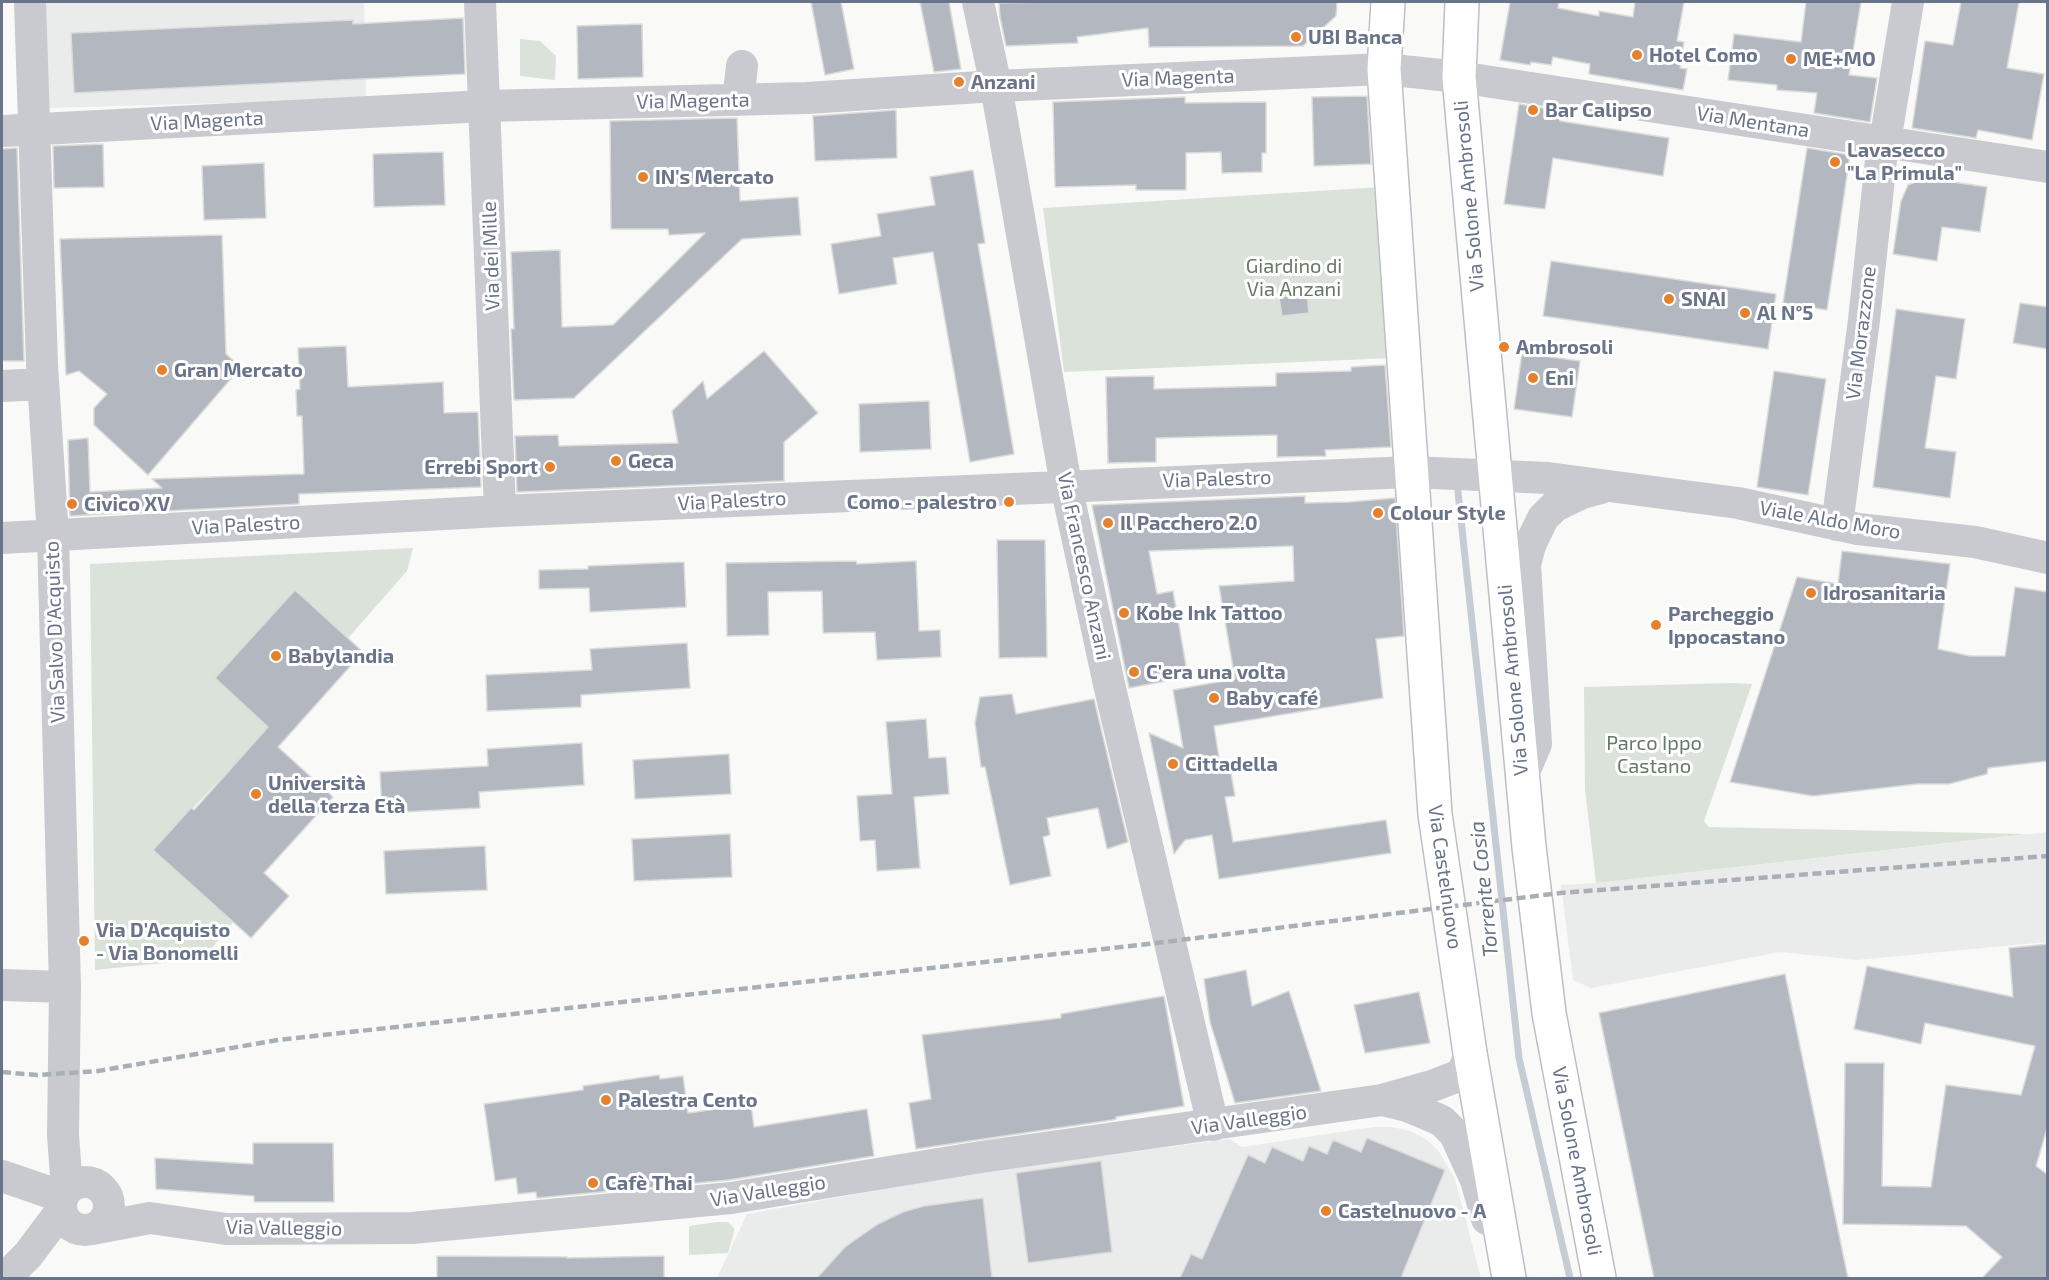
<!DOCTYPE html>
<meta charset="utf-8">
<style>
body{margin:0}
#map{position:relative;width:2049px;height:1280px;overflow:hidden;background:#f9faf8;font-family:"Exo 2",sans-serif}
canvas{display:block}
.frame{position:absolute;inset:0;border:3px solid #697389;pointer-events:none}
</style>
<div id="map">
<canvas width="2049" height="1280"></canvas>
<div class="frame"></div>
</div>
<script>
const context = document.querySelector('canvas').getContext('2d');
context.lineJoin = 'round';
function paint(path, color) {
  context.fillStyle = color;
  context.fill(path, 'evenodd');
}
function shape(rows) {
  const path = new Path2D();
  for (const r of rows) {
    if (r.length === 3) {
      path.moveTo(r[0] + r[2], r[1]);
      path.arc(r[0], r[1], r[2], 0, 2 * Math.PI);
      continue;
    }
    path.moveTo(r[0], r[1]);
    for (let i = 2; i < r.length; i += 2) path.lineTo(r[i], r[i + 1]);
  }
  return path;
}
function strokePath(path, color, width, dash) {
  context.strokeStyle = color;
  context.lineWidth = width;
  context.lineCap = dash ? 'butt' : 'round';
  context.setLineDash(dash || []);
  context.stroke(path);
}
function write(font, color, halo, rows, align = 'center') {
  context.font = font + ' "Exo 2",sans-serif';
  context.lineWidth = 6;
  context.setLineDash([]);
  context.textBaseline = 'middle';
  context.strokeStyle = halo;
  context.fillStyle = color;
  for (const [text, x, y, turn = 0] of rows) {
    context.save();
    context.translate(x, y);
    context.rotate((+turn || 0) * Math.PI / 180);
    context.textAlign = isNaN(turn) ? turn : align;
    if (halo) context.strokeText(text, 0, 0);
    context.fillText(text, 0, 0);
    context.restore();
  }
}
const built = shape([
 [44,2,364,2,366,99,47,108],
 [353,20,355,80,230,85,228,25],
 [208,26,211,87,74,93,71,33],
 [2047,832,2047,942,1857,960,1780,952,1591,988,1573,980,1561,885,1596,883],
 [1373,1127,1392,1127,1410,1131,1426,1139,1438,1150,1455,1179,1481,1278,717,1278,747,1214,984,1171,1230,1139,1242,1147]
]);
const green = shape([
 [520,39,540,41,556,56,555,80,520,76],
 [1382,187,1393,358,1064,372,1043,208],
 [413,548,407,571,269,728,153,850,233,922,203,959,95,970,90,564],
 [1733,683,1752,684,1704,821,1709,827,2027,834,1596,883,1585,789,1584,687],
 [717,1222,728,1222,734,1228,734,1232,728,1253,689,1255,689,1226]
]);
const stream = shape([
 [1458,492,1519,1058,1570,1278]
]);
const building = shape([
 [811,2,841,2,854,69,825,75,811,2],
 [920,2,949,2,961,69,934,72,920,2],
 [1046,2,1337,2,1336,16,1303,46,1149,47,1148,28,1077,37,1078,43,1006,46,1000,17,999,3,1046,2],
 [1510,2,1559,2,1558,8,1599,16,1599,11,1633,17,1635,2,1684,2,1677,41,1684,42,1680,68,1687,69,1683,90,1589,74,1590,64,1553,57,1551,65,1531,62,1530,65,1500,60,1510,2],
 [1806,2,1861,2,1849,75,1877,78,1870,122,1814,113,1817,93,1777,90,1777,85,1728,80,1734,34,1801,42,1806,2],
 [1961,2,2019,2,2007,68,2044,74,2032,140,1978,130,1976,138,1912,128,1925,41,1953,45,1961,2],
 [463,18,465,74,74,93,71,33,353,20,353,24,463,18],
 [642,24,643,77,578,79,577,26,642,24],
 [1367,96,1371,164,1314,166,1312,97,1367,96],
 [1185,97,1185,103,1266,102,1266,153,1262,153,1262,172,1222,173,1221,152,1186,153,1186,190,1136,190,1136,185,1055,187,1053,102,1185,97],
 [1519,104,1561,111,1560,121,1669,138,1663,176,1553,158,1545,209,1504,204,1519,104],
 [896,110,897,158,815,161,813,116,896,110],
 [737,118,740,201,798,197,801,235,742,239,574,398,514,400,511,329,514,329,511,252,560,250,562,327,613,325,705,233,669,235,668,229,611,229,610,121,737,118],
 [103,144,104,187,54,188,53,146,103,144],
 [17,148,24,361,2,361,2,149,17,148],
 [1807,148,1850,155,1827,310,1783,303,1807,148],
 [443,152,445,205,374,207,373,154,443,152],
 [264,163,266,218,204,220,202,166,264,163],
 [973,170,985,243,978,244,1014,454,970,462,933,252,893,258,897,284,839,294,831,244,881,236,877,214,935,205,930,177,973,170],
 [1924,178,1987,187,1980,232,1942,227,1937,261,1893,254,1901,201,1908,185,1924,178],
 [222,235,226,354,241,367,148,475,94,425,94,408,107,394,79,371,66,375,60,239,222,235],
 [1551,261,1776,294,1768,349,1543,316,1551,261],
 [1307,294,1309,313,1282,316,1279,297,1307,294],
 [2020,303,2048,307,2048,349,2013,343,2020,303],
 [1896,309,1965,319,1956,379,1936,376,1925,448,1956,452,1950,498,1873,487,1896,309],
 [346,346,348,387,443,382,444,413,478,412,481,487,299,494,299,504,70,516,68,440,88,438,90,492,162,488,152,479,304,474,302,416,297,416,296,390,300,389,298,348,346,346],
 [764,351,818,413,784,442,784,481,517,492,515,436,558,435,559,446,678,443,672,411,703,381,707,399,764,351],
 [1522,353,1580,361,1572,417,1514,409,1522,353],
 [1385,365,1391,447,1325,450,1326,456,1277,457,1277,435,1156,438,1156,462,1108,463,1106,377,1154,376,1154,389,1276,386,1276,373,1351,371,1351,367,1385,365],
 [1774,371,1826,379,1808,495,1757,487,1774,371],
 [929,401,931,449,860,452,859,404,929,401],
 [1305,496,1305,503,1350,502,1395,498,1404,636,1376,639,1383,698,1214,726,1220,764,1229,762,1235,796,1225,797,1233,842,1386,820,1391,853,1219,879,1212,835,1185,840,1174,854,1149,733,1183,748,1173,690,1235,679,1219,586,1294,581,1293,546,1149,551,1157,594,1173,591,1188,677,1129,688,1092,505,1305,496],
 [997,540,1045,540,1047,657,999,658,997,540],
 [1842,551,1950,564,1938,649,1970,656,2005,656,2015,587,2048,592,2048,761,1988,768,1987,774,1949,784,1917,784,1813,796,1730,782,1797,577,1838,584,1842,551],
 [856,561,857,564,916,561,919,631,940,630,941,657,877,660,875,632,823,633,822,591,768,592,769,635,727,636,726,563,856,561],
 [684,562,686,607,590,612,589,588,539,589,539,570,588,569,588,566,684,562],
 [295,590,363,652,278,747,333,797,264,873,289,896,251,938,153,850,191,808,194,810,268,727,215,678,295,590],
 [687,643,690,688,581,695,581,707,487,711,486,675,592,670,590,649,687,643],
 [1012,694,1016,714,1094,699,1128,842,1107,849,1098,808,1047,818,1050,835,1043,837,1051,876,1010,885,985,767,981,767,975,723,980,697,1012,694],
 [926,719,929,758,946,757,949,794,914,797,920,868,877,871,875,840,860,841,857,796,892,794,886,722,926,719],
 [582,743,584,785,479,792,480,808,382,813,380,772,488,766,487,749,582,743],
 [729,754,731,794,635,799,633,760,729,754],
 [730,834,732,877,634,881,632,839,730,834],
 [485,846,487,890,386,894,384,851,485,846],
 [2048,944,2048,1125,2036,1166,2048,1175,2048,1278,1982,1278,2002,1257,1966,1226,1843,1224,1845,1063,1884,1063,1882,1186,1931,1187,1946,1085,2021,1095,2035,1046,1925,1023,1921,1044,1854,1029,1867,966,2013,997,2009,948,2048,944],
 [1246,970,1252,1006,1289,991,1321,1091,1235,1103,1210,1022,1204,979,1246,970],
 [1785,974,1848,1278,1654,1278,1599,1013,1785,974],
 [1419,992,1430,1043,1365,1053,1354,1005,1419,992],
 [1164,996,1184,1106,1116,1117,1116,1119,1112,1120,916,1149,909,1103,931,1099,922,1035,1061,1018,1061,1014,1164,996],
 [659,1075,660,1079,683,1076,688,1113,730,1107,729,1099,750,1097,754,1127,867,1109,874,1156,729,1180,537,1198,536,1192,518,1194,516,1178,495,1181,484,1104,583,1090,583,1086,659,1075],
 [1367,1138,1445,1170,1401,1278,1180,1278,1191,1254,1202,1259,1248,1155,1265,1163,1272,1147,1303,1161,1309,1146,1327,1154,1333,1140,1361,1152,1367,1138],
 [253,1143,333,1143,334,1202,254,1202,254,1196,156,1189,155,1158,253,1164,253,1143],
 [1101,1161,1112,1252,1028,1263,1016,1173,1101,1161],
 [983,1198,992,1278,817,1278,845,1247,878,1224,903,1212,924,1206,983,1198],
 [437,1256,567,1257,567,1258,664,1256,664,1278,437,1278,437,1256]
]);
const minor = shape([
 [30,2,42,364,53,537,65,987,63,1135,67,1189],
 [480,2,500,511],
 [978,2,996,86,1066,485,1109,684,1213,1125],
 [738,100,742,66],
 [2,131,485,106,807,98,996,86,1384,69,1459,77,2048,167],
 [1885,142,1908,2],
 [2,386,43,384],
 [1837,525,1864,320,1883,141],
 [2,538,500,511,1410,472,1548,478,1738,503,1858,529,1975,542,2048,558],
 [1527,765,1536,744,1525,565,1530,545,1543,518,1555,506,1582,493,1601,488],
 [2,985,65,987],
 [1382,1100,1407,1106,1424,1113,1442,1121,1455,1134,1476,1180,1487,1219],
 [2,1176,63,1197],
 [85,1206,24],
 [92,1229,150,1218,226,1229,412,1228,731,1198,981,1157,1382,1100,1432,1086,1458,1076,1464,1070,1470,1053],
 [5,1278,28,1255,61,1211]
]);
const major = shape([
 [1388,2,1384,69,1435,814,1470,1053,1509,1278],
 [1462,2,1459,77,1529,847,1549,1013,1599,1278]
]);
const rail = shape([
 [2,1072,37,1075,98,1071,278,1040,1148,944,1560,893,2048,856]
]);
const markers = [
 [1296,37,6,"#e5812c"],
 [1637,55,6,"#e5812c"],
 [1791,59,6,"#e5812c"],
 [959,82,6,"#e5812c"],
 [1533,110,6,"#e5812c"],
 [1835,162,6,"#e5812c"],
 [643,177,6,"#e5812c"],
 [1669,299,6,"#e5812c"],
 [1745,313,6,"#e5812c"],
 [1504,347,6,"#e5812c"],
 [162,370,6,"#e5812c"],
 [1533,378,6,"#e5812c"],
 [616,461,6,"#e5812c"],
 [550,467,6,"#e5812c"],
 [1009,502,6,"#e5812c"],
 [72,504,6,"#e5812c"],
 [1378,513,6,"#e5812c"],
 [1108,523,6,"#e5812c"],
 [1811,593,6,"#e5812c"],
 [1124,613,6,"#e5812c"],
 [1656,625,6,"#e5812c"],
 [276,656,6,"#e5812c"],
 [1134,672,6,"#e5812c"],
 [1214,698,6,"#e5812c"],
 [1173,764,6,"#e5812c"],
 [256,794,6,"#e5812c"],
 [84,941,6,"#e5812c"],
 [606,1100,6,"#e5812c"],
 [593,1183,6,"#e5812c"],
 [1326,1211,6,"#e5812c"]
];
const poiNames = [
 ["UBI Banca",1308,37],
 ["Hotel Como",1649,55],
 ["ME+MO",1803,59],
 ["Anzani",971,82],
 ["Bar Calipso",1545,110],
 ["Lavasecco",1847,150],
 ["\"La Primula\"",1847,173],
 ["IN's Mercato",655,177],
 ["SNAI",1681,299],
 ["Al N°5",1757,313],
 ["Ambrosoli",1516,347],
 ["Gran Mercato",174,370],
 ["Eni",1545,378],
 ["Geca",628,461],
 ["Errebi Sport",538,467,"right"],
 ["Como - palestro",997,502,"right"],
 ["Civico XV",84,504],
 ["Colour Style",1390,513],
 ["Il Pacchero 2.0",1120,523],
 ["Idrosanitaria",1823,593],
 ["Kobe Ink Tattoo",1136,613],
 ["Parcheggio",1668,614],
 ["Ippocastano",1668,637],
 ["Babylandia",288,656],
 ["C'era una volta",1146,672],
 ["Baby café",1226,698],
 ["Cittadella",1185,764],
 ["Università",268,783],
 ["della terza Età",268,806],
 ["Via D'Acquisto",96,930],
 ["- Via Bonomelli",96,953],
 ["Palestra Cento",618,1100],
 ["Cafè Thai",605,1183],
 ["Castelnuovo - A",1338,1211]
];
const streetNames = [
 ["Via Magenta",1178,78,-2],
 ["Via Magenta",693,101,-1],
 ["Via Magenta",207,121,-3],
 ["Via Mentana",1753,122,9],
 ["Via Solone Ambrosoli",1469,196,-95],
 ["Via dei Mille",491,256,-92],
 ["Via Morazzone",1861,333,-83],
 ["Via Palestro",1217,479,-2],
 ["Via Palestro",732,501,-3],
 ["Viale Aldo Moro",1830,520,10],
 ["Via Palestro",246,525,-3],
 ["Via Francesco Anzani",1084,566,78],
 ["Via Salvo D'Acquisto",55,632,-92],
 ["Via Solone Ambrosoli",1513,680,-95],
 ["Via Castelnuovo",1445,877,82],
 ["Via Valleggio",1249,1120,-8],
 ["Via Solone Ambrosoli",1577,1161,79],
 ["Via Valleggio",768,1191,-9],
 ["Via Valleggio",284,1228,1]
];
const parkNames = [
 ["Giardino di",1294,266],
 ["Via Anzani",1294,289],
 ["Parco Ippo",1654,743],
 ["Castano",1654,766]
];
const waterNames = [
 ["Torrente Cosia",1484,889,-96]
];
paint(built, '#eaebeb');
paint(green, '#dae2d9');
strokePath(stream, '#c6ccd3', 7);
paint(building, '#b3b7c0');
strokePath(building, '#dbdcda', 1.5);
strokePath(major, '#bdbfc4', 36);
strokePath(minor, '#c8cacf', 32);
strokePath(major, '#fff', 33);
strokePath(rail, '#aaaeb5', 4.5, [9, 4.5]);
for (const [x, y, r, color] of markers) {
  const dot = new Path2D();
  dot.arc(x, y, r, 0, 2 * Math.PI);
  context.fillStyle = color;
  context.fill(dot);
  strokePath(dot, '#fff', 2);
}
write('bold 20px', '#697389', '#fff', poiNames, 'left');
write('20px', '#697389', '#fff', streetNames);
write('20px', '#647a64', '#fff', parkNames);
write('italic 21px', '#657483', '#fff', waterNames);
</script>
